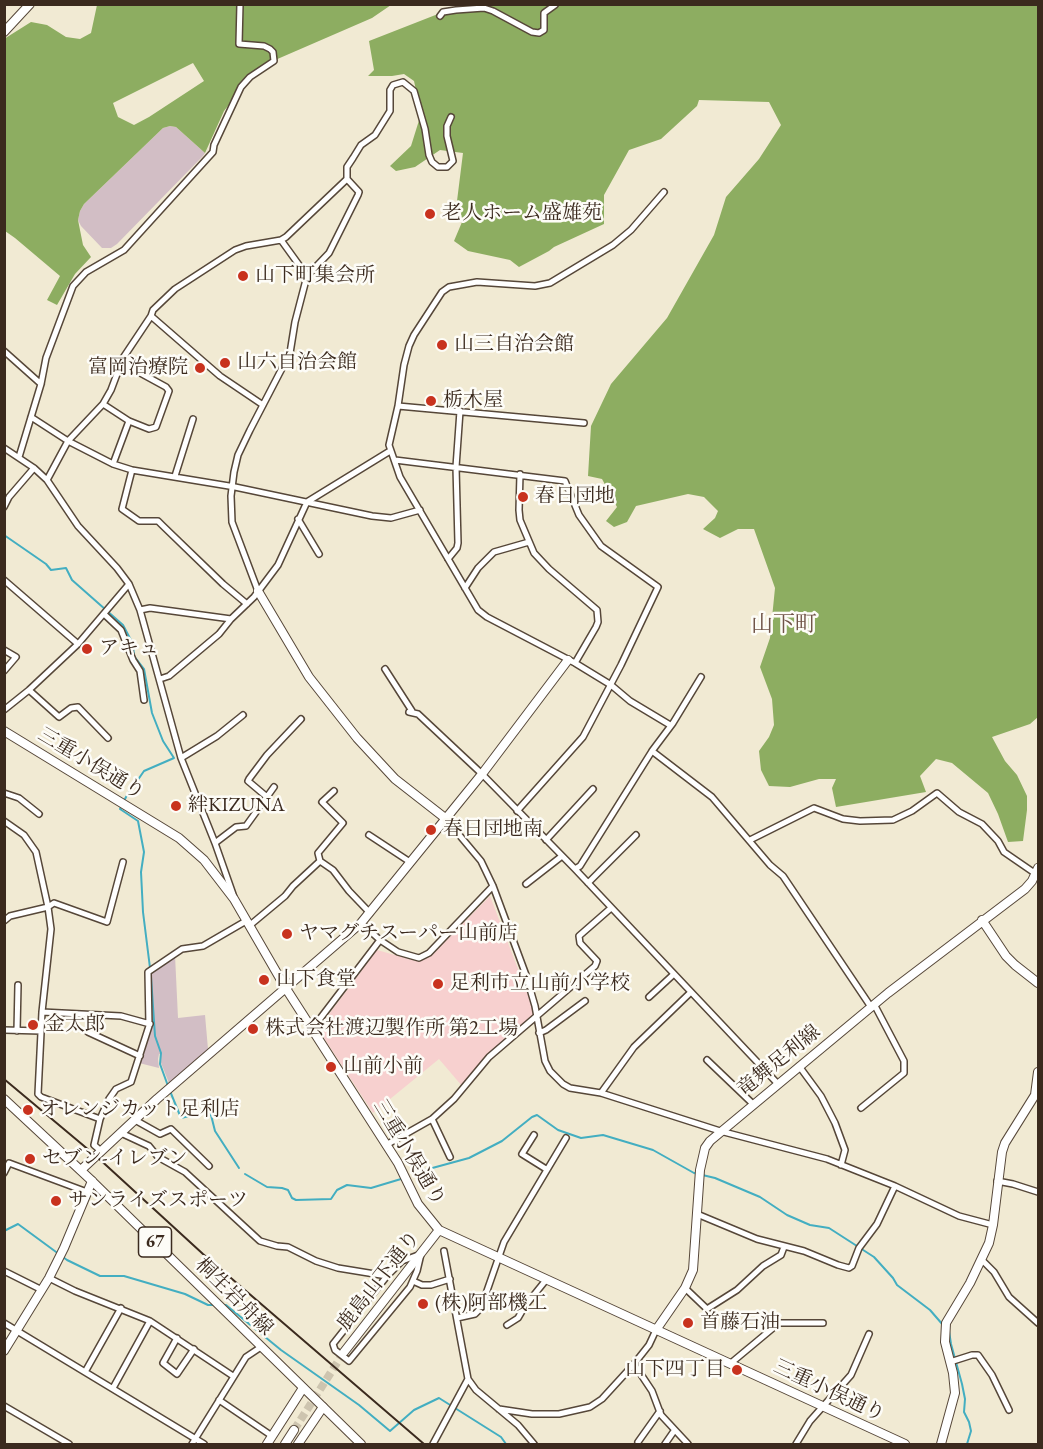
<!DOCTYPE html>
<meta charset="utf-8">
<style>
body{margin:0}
#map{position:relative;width:1043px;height:1449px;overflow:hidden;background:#f1ead3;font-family:"EB Garamond",serif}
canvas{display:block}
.frame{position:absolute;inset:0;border:6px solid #3b2a1e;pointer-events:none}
</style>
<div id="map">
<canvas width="1043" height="1449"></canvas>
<div class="frame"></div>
</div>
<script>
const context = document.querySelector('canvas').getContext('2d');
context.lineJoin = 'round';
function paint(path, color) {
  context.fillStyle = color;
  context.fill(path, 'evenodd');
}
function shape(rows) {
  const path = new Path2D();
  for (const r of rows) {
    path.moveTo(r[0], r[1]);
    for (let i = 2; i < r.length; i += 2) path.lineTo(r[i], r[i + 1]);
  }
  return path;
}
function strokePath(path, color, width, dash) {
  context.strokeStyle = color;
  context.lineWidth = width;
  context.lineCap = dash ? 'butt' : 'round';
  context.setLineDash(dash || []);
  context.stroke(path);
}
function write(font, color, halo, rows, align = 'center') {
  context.font = font + ' "EB Garamond","Noto Serif JP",serif';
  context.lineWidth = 5;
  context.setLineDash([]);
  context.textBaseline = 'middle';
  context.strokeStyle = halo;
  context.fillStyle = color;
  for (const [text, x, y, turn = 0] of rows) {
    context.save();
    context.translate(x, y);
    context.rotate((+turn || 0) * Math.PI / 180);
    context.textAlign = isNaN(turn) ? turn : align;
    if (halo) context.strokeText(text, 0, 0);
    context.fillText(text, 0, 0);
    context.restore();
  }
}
const built = shape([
 [490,896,533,1008,533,1015,524,1024,512,1028,511,1033,487,1055,462,1086,439,1059,373,1113,318,1029,377,950,416,961,432,955]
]);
const industrial = shape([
 [170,126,176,127,205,153,203,156,117,244,111,248,102,248,81,226,78,220,80,211,84,204,163,128],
 [175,955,178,1018,205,1015,208,1049,169,1083,161,1063,161,1054,159,1054,158,1059,159,1068,139,1063,152,1021,150,973]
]);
const forest = shape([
 [97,5,391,5,372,18,259,67,224,111,205,153,176,127,170,126,163,128,84,204,80,211,78,220,83,245,91,257,75,274,57,305,47,300,60,276,15,238,5,231,4,39,31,22,47,25,66,37,80,39,91,33],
 [193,63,204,81,149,117,134,125,118,117,113,103],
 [461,5,1038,5,1038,717,1030,724,992,737,1005,761,1017,775,1027,796,1027,810,1023,841,1008,842,998,814,988,793,952,763,936,759,920,776,926,792,836,807,832,788,836,779,819,779,790,787,769,786,761,770,759,751,769,737,774,725,772,699,760,667,770,638,775,588,754,529,738,529,720,538,703,529,715,518,718,511,704,497,688,494,636,506,627,522,614,527,606,521,617,507,602,479,588,476,591,426,611,384,667,318,714,235,726,197,759,159,781,125,769,102,699,100,697,106,661,139,629,150,604,195,604,224,554,247,549,251,519,267,510,260,468,251,454,241,462,222,456,209,463,153,440,150,415,167,396,171,390,166,411,146,421,114,414,81,404,74,392,76,368,76,374,70,369,41]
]);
const stream = shape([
 [4,535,46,564,51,570,66,568,72,580,123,625,133,644,134,656,144,669,152,713,163,741,174,758,144,771,126,797,120,809,138,821,144,852,141,872,143,912,150,968],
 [151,977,155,1036,161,1053,160,1064,168,1086],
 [170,1091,181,1118,210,1111,215,1131,239,1168],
 [414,1173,469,1158,502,1141,532,1117,537,1115,558,1130,581,1138,603,1135,653,1150,694,1173,715,1178,760,1197,787,1215,810,1225,829,1228,874,1257,893,1278,897,1285,930,1310,943,1325],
 [245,1174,267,1187,282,1188,288,1190,292,1198,296,1200,331,1199,337,1190,347,1185,371,1188,401,1179],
 [4,1231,18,1224,67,1260,100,1276,124,1276,185,1294,208,1305,214,1305],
 [222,1305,226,1305,281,1350,359,1405,390,1431,414,1410,439,1398,501,1437,506,1444],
 [949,1331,951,1344,962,1384,965,1399,964,1412,969,1422,971,1431,967,1444]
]);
const secondaryTunnel = shape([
 [294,1430,344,1352]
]);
const street = shape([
 [440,16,443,12,456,10,484,8,493,11,532,32,539,33,544,30,544,13,555,5],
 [664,192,631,230,613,245,550,283,535,286,477,282,449,287,442,292,414,335,409,346,404,365,398,406,389,445,400,477,478,610,487,617,575,663,611,685,630,701,670,725],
 [281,240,307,276],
 [151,316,220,376,263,405],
 [4,351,41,384],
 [103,404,129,421,149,429,156,427,169,391,166,387,122,363],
 [398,406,584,423],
 [31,417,68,441,113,464,132,470,235,487,372,516,391,518,420,510],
 [4,448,34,468,47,480,78,526,117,568,129,584,140,610,181,758,215,843,234,897],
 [19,457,41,384,46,358,73,286,86,272,124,250,213,152,214,145,241,87,250,77,274,61,273,52,270,49,264,46,239,44,240,4],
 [395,460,565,481,579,515,601,546,658,587,621,665,583,737,517,811],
 [113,464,129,421],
 [132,470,122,509,139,521,158,521,162,525,223,584,247,604],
 [520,474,519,510,520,520,534,553,549,569,597,610,598,622,596,627,575,663],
 [175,476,193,419],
 [47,480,68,441,103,404,111,390,123,358,151,316,153,310,175,289,235,250,246,246,281,240,286,237,347,179,347,167,353,158,361,145,375,135,390,111,390,90,393,85,403,82,414,91,425,129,429,155,432,162,438,167,447,167,453,161,447,136,447,126,451,117],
 [4,507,9,497,34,468],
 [298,519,319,554],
 [448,559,457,548,458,543,456,467,460,411],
 [4,580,78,644],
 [465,588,478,568,494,552,529,542],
 [258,591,232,522,231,496,234,472,238,455,250,430,290,353,295,322,307,276,329,253,358,195,359,192,347,179],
 [140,610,150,608,231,619,254,597,278,565,307,502,390,451],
 [104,614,121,630,133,660,140,671,144,700],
 [4,650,16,657,4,671],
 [385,669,412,711],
 [160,679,169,676,219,634,231,619],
 [29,690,59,717,71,708,78,707,108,738],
 [4,710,29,690,78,644,129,584],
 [409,712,418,714,482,774,575,869,778,1084],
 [652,751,712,797,770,865,783,876,871,1007],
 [181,758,217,736,243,715],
 [4,793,19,798,39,814],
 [267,797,248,781,249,779,267,755,301,719],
 [445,818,481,861,493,886,526,975,535,1006,545,1061,550,1071,563,1084,570,1088,601,1093,720,1131,827,1159,895,1186,959,1216,993,1225],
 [4,821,24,835,36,852,48,907,51,929,42,1012,38,1094,41,1097,100,1119],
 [369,835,410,862],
 [546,840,593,789],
 [750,840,814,808,843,819,860,821,893,820,912,811,937,793,959,812,982,824,998,841,1004,852,1036,874],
 [215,843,236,827,246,826,274,787],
 [320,861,318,853,343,823,322,802,334,791],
 [575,869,580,866,652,751,673,723,701,677],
 [588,883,636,835],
 [526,884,562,856],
 [4,921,10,916,48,907,54,903,107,922,123,862],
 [361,923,380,940,398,952,419,958,429,953,493,886],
 [249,926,285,896,293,886,320,861,333,870,349,891,370,913],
 [649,997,674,974],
 [42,1012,121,1016,150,1024],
 [310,1028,319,1020,380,940],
 [4,1030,41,1031],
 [17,1031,18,985],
 [88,1032,140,1056],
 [539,1033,546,1030,585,1001],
 [707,1060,753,1104],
 [799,1066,821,1096,835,1123,845,1150,841,1165],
 [601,1093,634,1047,691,992],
 [861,1108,904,1073,904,1061,874,1004],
 [432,1119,450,1157],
 [135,1120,160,1134,171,1129,209,1166],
 [121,1133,149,1146,158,1157,185,1172,260,1241,277,1246,288,1247,316,1261,338,1268,387,1276],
 [534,1135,522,1154,546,1169],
 [386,1145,432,1119,454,1099,489,1057,595,966,597,961,580,943,579,936,611,908],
 [101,1151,94,1145,100,1119,109,1099,116,1089,131,1082,149,1026,148,972,182,949,203,946,246,921],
 [4,1173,9,1163,87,1192],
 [997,1181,1013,1184,1038,1192],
 [697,1214,757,1239,804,1251,838,1265,849,1268,852,1266,859,1248,877,1224,895,1186],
 [444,1251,468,1379,476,1390,518,1425,534,1444],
 [421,1254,417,1271,410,1287,349,1361,335,1350,333,1344,387,1276,402,1261,421,1254],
 [982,1260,994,1272,1009,1297,1038,1323],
 [4,1271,42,1290],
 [49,1278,75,1291,150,1321,233,1376],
 [413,1281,422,1285,431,1285,450,1279],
 [685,1288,707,1309,737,1290,763,1266,781,1255,784,1247],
 [457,1318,475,1314,481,1308,504,1242,566,1138],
 [4,1323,204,1444],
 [507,1325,518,1318,525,1306,546,1280],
 [177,1338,163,1363,177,1374,194,1349],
 [950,1362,972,1355,978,1355,992,1375,1009,1410],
 [731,1363,779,1323,823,1323],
 [634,1364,652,1391,661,1415,688,1444],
 [85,1372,121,1308],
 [113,1388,150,1321],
 [219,1400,272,1436],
 [4,1406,69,1444],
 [499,1409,532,1414,559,1414,590,1407,602,1399,634,1364,649,1345,656,1330],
 [638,1442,660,1411],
 [192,1444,246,1357,261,1347],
 [433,1444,468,1379],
 [665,1444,674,1431],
 [796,1444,810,1421,851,1375,869,1334]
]);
const secondary = shape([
 [4,32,30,4],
 [258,591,309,677,357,738,395,779,445,818],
 [4,731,179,838,204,860,234,899,285,987,398,1163,418,1204,439,1230,905,1444],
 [982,920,1006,956,1015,965,1038,983],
 [81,1170,157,1099,361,923,482,774,568,660],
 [656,1330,685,1288,693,1270,700,1170,705,1148,710,1141,888,993,1025,889,1032,881,1038,868],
 [4,1351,49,1278,64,1248,92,1181],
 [344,1352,439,1230],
 [267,1444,303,1388],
 [285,1444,294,1430],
 [298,1444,323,1407],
 [941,1444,955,1393,953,1373,945,1342,946,1323,970,1283,989,1243,993,1225,1002,1152,1005,1143,1035,1095,1038,1072]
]);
const primary = shape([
 [4,1099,92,1181,361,1444]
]);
const rail = shape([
 [4,1079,96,1156,203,1254,424,1444]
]);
const markers = [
 [430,214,6,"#c8321e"],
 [243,276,6,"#c8321e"],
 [442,345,6,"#c8321e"],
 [225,363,6,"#c8321e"],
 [200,368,6,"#c8321e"],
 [431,401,6,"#c8321e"],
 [523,497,6,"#c8321e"],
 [87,649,6,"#c8321e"],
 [176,806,6,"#c8321e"],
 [431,830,6,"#c8321e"],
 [287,934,6,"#c8321e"],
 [264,980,6,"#c8321e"],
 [438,984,6,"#c8321e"],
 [33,1025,6,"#c8321e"],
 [253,1029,6,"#c8321e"],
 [331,1067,6,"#c8321e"],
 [28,1110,6,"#c8321e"],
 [30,1159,6,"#c8321e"],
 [56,1201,6,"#c8321e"],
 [423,1304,6,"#c8321e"],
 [688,1323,6,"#c8321e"],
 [737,1370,6,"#c8321e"]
];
const shields = [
 [155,1242,33]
];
const shieldNames = [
 ["67",155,1242]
];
const poiNames = [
 ["老人ホーム盛雄苑",442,214],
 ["山下町集会所",255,276],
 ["山三自治会館",454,345],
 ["山六自治会館",237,363],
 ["富岡治療院",188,368,"right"],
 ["栃木屋",443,401],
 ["春日団地",535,497],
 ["アキュ",99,649],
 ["絆KIZUNA",188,806],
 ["春日団地南",443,830],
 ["ヤマグチスーパー山前店",299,934],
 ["山下食堂",276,980],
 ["足利市立山前小学校",450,984],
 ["金太郎",45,1025],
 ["株式会社渡辺製作所 第2工場",265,1029],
 ["山前小前",343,1067],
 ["オレンジカット足利店",40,1110],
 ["セブン-イレブン",42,1159],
 ["サンライズスポーツ",68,1201],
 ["(株)阿部機工",435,1304],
 ["首藤石油",700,1323],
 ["山下四丁目",725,1370,"right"]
];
const streetNames = [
 ["三重小俣通り",91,764,31],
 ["竜舞足利線",779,1061,-39],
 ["三重小俣通り",409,1153,59],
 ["鹿島山下通り",379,1281,-52],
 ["桐生岩舟線",234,1297,45],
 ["三重小俣通り",829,1391,25]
];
const quarterNames = [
 ["山下町",784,625]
];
paint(built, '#f7d0cf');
paint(industrial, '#d2bec5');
paint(forest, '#8dad61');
strokePath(stream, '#43aec1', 2);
strokePath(secondaryTunnel, '#cdc4af', 8, [8, 4]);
strokePath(street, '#564739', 8);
strokePath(secondary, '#564739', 10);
strokePath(primary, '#564739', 10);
strokePath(street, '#fff', 5);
strokePath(secondary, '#fff', 8);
strokePath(primary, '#fff', 8);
strokePath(rail, '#3b2a1e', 2);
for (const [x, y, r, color] of markers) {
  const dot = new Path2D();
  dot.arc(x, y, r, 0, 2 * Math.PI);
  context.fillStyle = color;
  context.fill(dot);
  strokePath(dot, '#fdfcf7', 2);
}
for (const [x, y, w] of shields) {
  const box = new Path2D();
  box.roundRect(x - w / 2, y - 15, w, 30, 4.5);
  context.fillStyle = '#fdfcf7';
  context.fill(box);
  strokePath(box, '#3b2a1e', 1.5);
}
write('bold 18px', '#3b2a1e', null, shieldNames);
write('20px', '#3b2a1e', '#fdfcf7', poiNames, 'left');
write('20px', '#3b2a1e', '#fdfcf7', streetNames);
write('22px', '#705448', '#fdfcf7', quarterNames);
</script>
